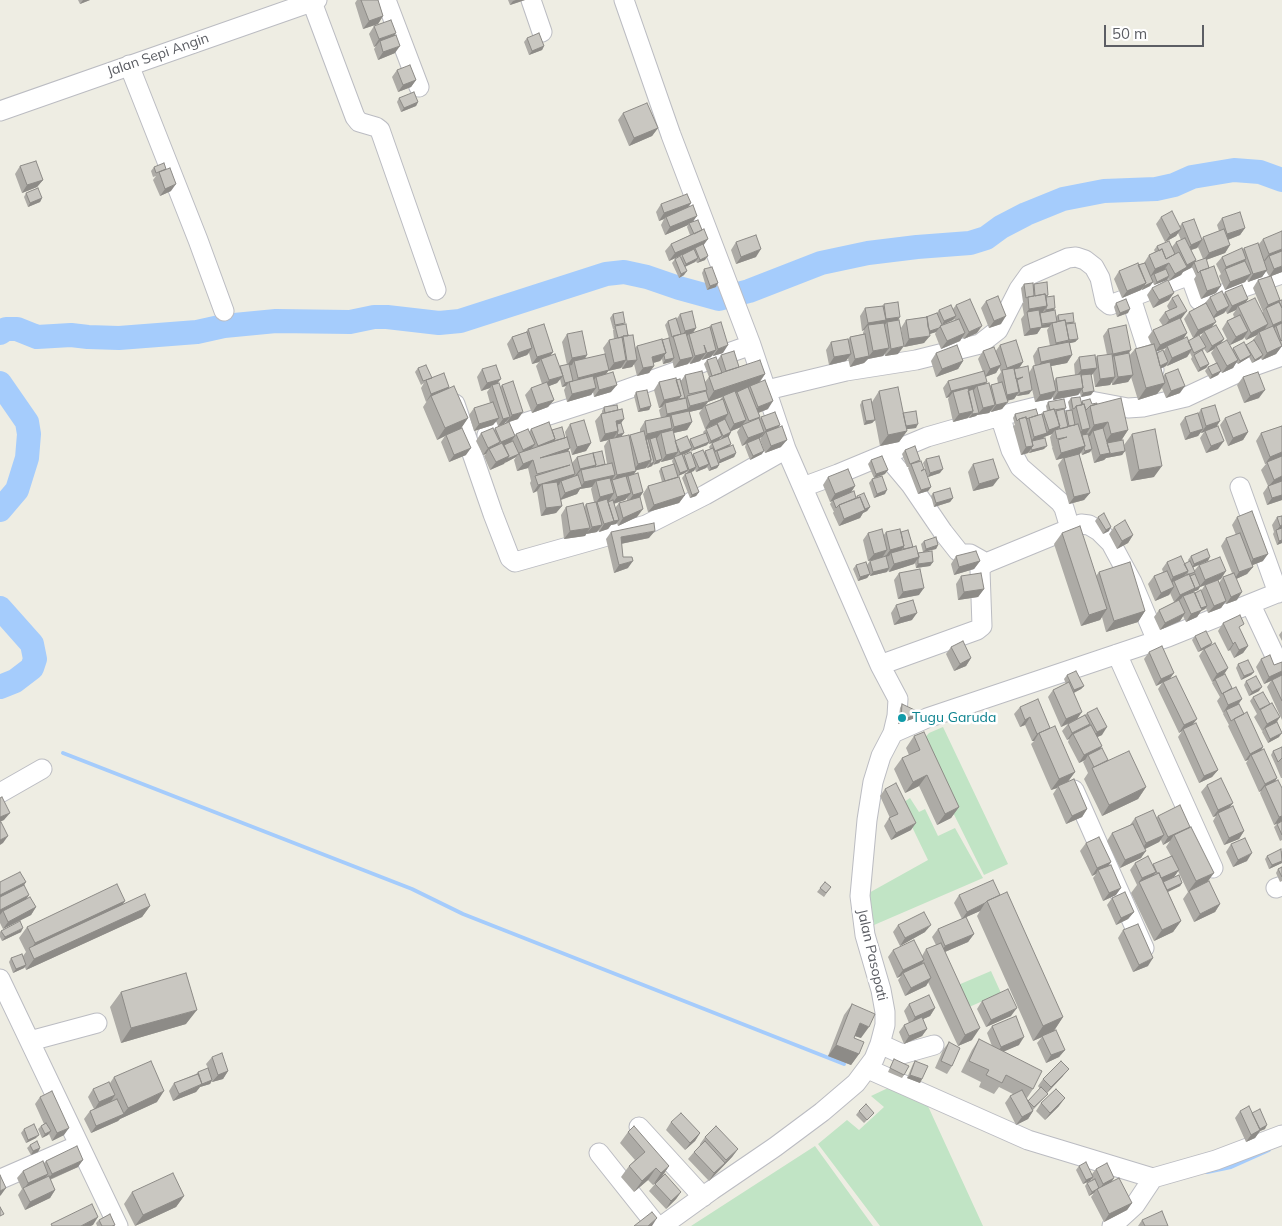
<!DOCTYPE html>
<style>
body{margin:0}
#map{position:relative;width:1282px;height:1226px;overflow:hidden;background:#eeede3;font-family:Mulish,sans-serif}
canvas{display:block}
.scale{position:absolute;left:1104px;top:25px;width:100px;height:22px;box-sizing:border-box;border:2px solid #5c5e64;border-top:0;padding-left:6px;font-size:15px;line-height:18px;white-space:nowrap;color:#5c5e64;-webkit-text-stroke:4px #fff;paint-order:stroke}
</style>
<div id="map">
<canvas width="1282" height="1226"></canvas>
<div class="scale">50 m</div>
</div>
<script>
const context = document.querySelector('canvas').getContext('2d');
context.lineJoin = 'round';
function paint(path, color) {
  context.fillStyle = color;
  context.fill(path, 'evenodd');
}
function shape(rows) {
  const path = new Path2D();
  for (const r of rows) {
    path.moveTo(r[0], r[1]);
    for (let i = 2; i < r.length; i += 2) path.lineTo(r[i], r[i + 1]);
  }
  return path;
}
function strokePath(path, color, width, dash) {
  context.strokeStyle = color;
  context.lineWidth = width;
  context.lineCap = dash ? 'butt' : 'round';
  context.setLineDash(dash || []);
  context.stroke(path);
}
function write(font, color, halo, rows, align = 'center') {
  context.font = font + ' Mulish,sans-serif';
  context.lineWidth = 5;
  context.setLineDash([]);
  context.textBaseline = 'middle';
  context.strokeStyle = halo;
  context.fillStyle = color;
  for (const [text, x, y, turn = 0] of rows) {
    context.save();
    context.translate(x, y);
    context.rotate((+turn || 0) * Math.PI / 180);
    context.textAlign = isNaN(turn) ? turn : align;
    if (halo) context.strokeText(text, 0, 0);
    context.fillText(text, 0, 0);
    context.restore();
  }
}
const green = shape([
 [943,727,1008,864,984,875,919,744,929,733],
 [910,798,919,812,925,809,938,836,955,828,983,878,874,925,867,894,928,860,901,804],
 [991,971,1001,993,960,1011,951,988],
 [888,1088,927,1104,983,1226,880,1226,818,1144,847,1120,859,1130,884,1107,871,1096],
 [815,1146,873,1226,691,1226]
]);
const stream = shape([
 [63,753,412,889,463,914,844,1064],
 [1207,1172,1231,1167,1269,1150]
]);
const river = shape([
 [0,333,6,329,17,329,37,337,71,335,88,337,119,338,197,332,224,326,276,321,350,322,374,317,387,317,439,323,460,321,606,274,624,272,647,277,679,288,719,299,749,291,821,263,868,253,917,247,970,243,986,238,1001,227,1026,214,1063,199,1104,191,1156,189,1174,185,1192,177,1234,170,1260,172,1282,180],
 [0,383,27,422,29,434,27,458,17,490,0,510],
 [0,608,32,644,35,659,32,668,15,681,0,687]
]);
const minor = shape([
 [386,0,419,87],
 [531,0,542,32],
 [624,0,671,135,751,345,786,449,880,665,898,699,897,716,893,733,881,756,873,782,867,820,860,896,865,935,881,990,885,1012,885,1025,880,1044,874,1059,856,1083,822,1112,775,1147,712,1190,662,1226],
 [312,2,355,117,359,122,376,127,380,130,436,290],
 [129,65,198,240,224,311],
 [0,111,317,0],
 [1131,298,1154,370],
 [767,390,846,371,916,360,980,344,998,330,1019,289,1029,275,1068,258,1076,257,1085,260,1094,267,1100,278,1105,301,1110,305,1187,276,1191,278,1199,300,1203,301,1282,274],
 [455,404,493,514,510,558,515,562,646,525,705,495,786,449],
 [1000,416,1011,450,1020,467,1060,502,1064,508,1070,528],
 [487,435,611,395,751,345],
 [885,454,911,485,943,532,958,551,962,554,970,554,986,563],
 [803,487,838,474,927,437,1000,416,1060,401,1080,399,1128,408,1143,407,1186,397,1248,368,1282,356],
 [1240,487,1278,593],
 [1251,605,1282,671],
 [1117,654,1213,868],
 [880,665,977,630,982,626,980,570,981,567,986,563,1081,524,1089,525,1099,531,1111,543,1132,582,1157,641],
 [893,733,927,718,1168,637,1282,591],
 [1074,790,1144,948],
 [0,793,42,769],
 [1276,888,1282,886],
 [0,979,118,1226],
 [30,1041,97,1023],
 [880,1044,902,1054,934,1045],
 [868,1069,1028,1140,1153,1178,1216,1160,1282,1135],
 [639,1127,703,1197],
 [599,1153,657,1226],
 [3,1178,79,1145],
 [1112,1226,1135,1205,1153,1178]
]);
const wall = shape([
 [78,0,90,0,80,4],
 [357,0,378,0,383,16,378,24,363,29,355,3],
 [508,0,525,0,510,5],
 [374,26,395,53,378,60,374,49,376,46,374,47,369,34],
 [527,38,544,46,542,50,529,55,524,42],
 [397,70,416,80,411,87,398,92,392,77],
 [399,98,418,102,416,106,401,112,397,102],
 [623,113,658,128,652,136,629,146,618,120],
 [20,166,43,180,37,187,22,193,15,174],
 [154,167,166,169,171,191,160,196,153,180,156,176,153,177,151,171],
 [26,193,42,198,40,202,28,207,24,197],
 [691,203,688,208,693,222,703,245,705,260,697,263,696,261,695,262,685,267,684,275,679,278,672,263,675,259,681,257,682,255,669,261,665,251,671,244,690,235,687,227,688,225,665,235,661,225,664,219,659,221,656,212,661,204],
 [1161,217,1180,226,1182,223,1202,239,1203,237,1219,231,1217,225,1222,218,1245,228,1240,235,1228,240,1230,245,1225,253,1206,260,1216,293,1201,299,1194,279,1196,276,1192,267,1183,272,1181,275,1169,281,1168,278,1167,280,1154,285,1153,282,1150,286,1142,290,1141,289,1141,290,1122,298,1114,279,1119,271,1144,263,1149,255,1155,252,1154,250,1157,246,1172,247,1176,242,1181,240,1178,233,1176,236,1165,242,1156,224],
 [1198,247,1203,259,1195,262,1196,260,1191,250,1197,248],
 [1263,239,1282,272,1271,276,1279,301,1282,346,1276,354,1262,360,1261,358,1252,363,1249,357,1238,364,1236,362,1233,368,1222,373,1219,368,1221,371,1218,375,1210,379,1205,371,1208,367,1216,363,1211,353,1214,349,1207,353,1204,349,1203,351,1209,364,1206,368,1198,372,1191,359,1192,357,1190,353,1187,357,1167,366,1167,365,1166,366,1161,368,1163,376,1165,374,1180,393,1166,398,1162,388,1157,394,1138,400,1131,377,1128,382,1112,385,1112,382,1110,385,1095,387,1093,373,1091,375,1091,395,1081,397,1080,393,1078,395,1053,400,1053,397,1051,399,1035,402,1031,385,1029,394,1017,396,1017,395,1014,399,1007,401,1002,409,991,412,991,411,989,413,977,415,976,416,969,418,969,417,968,418,953,422,948,399,949,397,946,398,943,388,948,381,983,372,978,359,983,351,995,352,1000,345,1023,362,1019,368,1029,373,1033,366,1035,366,1033,356,1038,348,1050,346,1047,330,1049,327,1041,328,1037,334,1024,336,1021,319,1024,315,1022,304,1024,302,1023,302,1021,288,1024,284,1033,286,1034,284,1048,295,1047,297,1056,317,1058,315,1074,322,1073,323,1078,339,1075,342,1070,343,1072,355,1067,363,1051,366,1054,381,1056,378,1075,375,1074,364,1079,357,1096,358,1097,356,1107,355,1103,336,1108,329,1129,353,1129,356,1135,349,1151,344,1148,337,1153,330,1163,326,1159,320,1165,312,1169,310,1167,306,1172,298,1178,295,1181,319,1187,333,1183,339,1188,341,1200,337,1203,333,1193,338,1184,319,1189,312,1205,303,1210,297,1224,294,1225,292,1248,299,1246,302,1262,313,1263,312,1253,288,1258,280,1269,276,1266,271,1262,277,1248,282,1247,279,1245,282,1225,290,1219,276,1221,274,1216,264,1222,257,1242,250,1244,248,1259,244],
 [1236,310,1233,314,1234,317,1227,321,1222,329,1230,345,1243,339,1244,337,1246,340,1257,335,1253,340,1254,341,1246,346,1233,348,1232,350,1221,343,1224,339,1212,327,1214,318,1224,313,1226,311,1227,314],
 [1166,348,1164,351,1157,353,1156,352],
 [999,367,1001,372,997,378,998,383,991,385,990,386,985,383,985,377,996,373],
 [736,242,756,257,736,264,731,250],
 [704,269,716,287,707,290,702,273],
 [1152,288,1169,300,1153,308,1147,295],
 [986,301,1001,324,989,328,981,308],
 [1116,303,1128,313,1117,317,1114,307],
 [884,304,899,320,898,354,885,356,885,353,883,356,868,359,864,363,850,367,848,358,846,361,829,365,826,350,831,342,848,340,850,337,863,334,863,333,864,330,862,331,860,316,865,308,883,306],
 [956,305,977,333,964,339,962,337,960,341,941,349,935,334,936,332,929,334,924,343,904,347,901,328,906,320,926,317,937,313,939,310,953,309],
 [954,319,955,320,942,325,953,320],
 [613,314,624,325,635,348,637,346,662,340,670,341,665,325,668,321,676,320,680,314,696,328,693,333,709,328,711,325,723,353,713,356,712,355,711,357,702,360,701,359,700,361,690,364,689,362,688,364,674,368,672,360,671,362,663,364,662,359,660,361,653,363,654,366,649,373,637,376,634,364,632,367,622,369,622,367,621,368,608,371,606,374,611,392,594,397,593,392,591,395,567,402,564,390,566,386,562,387,560,379,557,383,549,386,554,400,548,407,532,413,525,395,531,388,542,384,536,366,539,362,532,364,529,353,527,355,513,360,507,344,512,337,526,332,528,329,553,352,550,356,560,367,560,366,567,365,562,342,567,334,587,355,585,359,605,354,603,348,609,340,614,339,613,330,614,329,613,329,610,318],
 [936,353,963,361,958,369,936,377,931,361],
 [721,355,739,367,765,374,760,382,768,409,758,413,760,417,759,419,761,417,778,427,781,447,765,453,760,439,762,437,760,438,759,439,762,454,750,460,745,447,746,444,742,446,737,432,742,425,741,427,731,431,731,432,728,437,729,446,736,453,734,457,719,463,719,465,717,468,709,471,707,467,706,468,696,472,695,469,691,472,699,492,696,496,690,498,682,478,685,474,687,473,686,472,685,473,678,476,685,495,679,503,648,512,643,494,648,486,662,482,659,471,661,468,673,464,672,461,673,459,661,462,661,461,659,463,653,464,652,466,647,468,647,466,646,468,636,470,634,474,643,492,640,497,637,517,618,526,617,523,616,524,611,525,608,529,599,532,598,530,597,532,586,534,585,536,564,539,561,515,566,507,584,507,586,504,594,502,591,489,592,487,580,489,577,494,561,500,562,506,556,513,541,516,537,491,533,493,530,483,531,481,528,468,517,471,514,460,516,457,490,470,484,456,486,454,483,455,476,441,481,433,494,430,495,428,504,425,498,426,496,421,493,425,474,431,469,415,474,408,490,403,487,392,490,388,481,391,477,377,482,369,498,383,500,387,502,385,518,419,506,423,506,422,504,424,515,435,516,434,529,432,531,429,552,430,565,438,566,437,565,432,570,424,591,443,586,451,572,455,570,448,568,451,572,463,577,457,605,464,607,464,604,446,608,440,600,442,595,421,601,414,602,413,602,411,604,407,621,423,622,436,629,436,630,435,640,432,640,429,645,421,661,418,659,410,662,407,659,408,654,390,659,382,676,380,681,381,685,375,705,382,709,377,704,364,707,360,717,361],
 [722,397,720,400,706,405,708,402],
 [702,409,699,413,705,429,713,426,706,429,703,432,704,434,690,439,689,441,675,441,673,433,687,430,692,422,689,412],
 [720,438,721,439,712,443,709,447,710,449,705,451,704,453,693,454,692,455,684,455,683,456,682,455,689,452,691,450,691,451,707,445,708,443,709,444,719,440],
 [627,498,627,501,619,503,615,508,614,504,625,500],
 [418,368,432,378,449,387,468,418,461,428,466,455,449,462,441,442,445,436,437,440,423,407,427,401,426,402,421,388,424,383,421,385,415,372],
 [1243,377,1259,398,1244,403,1237,385],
 [879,391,903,413,916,428,906,429,907,431,899,442,880,446,875,420,872,423,864,425,860,405,862,401,872,402],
 [636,392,651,406,649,410,638,412,634,396],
 [1071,398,1081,403,1082,401,1092,404,1097,404,1128,430,1121,440,1125,451,1122,455,1106,458,1104,460,1094,463,1091,450,1090,452,1082,455,1081,452,1079,454,1090,493,1084,500,1069,504,1058,465,1063,458,1056,460,1052,448,1053,446,1052,447,1050,437,1052,434,1044,437,1043,439,1044,449,1029,453,1029,452,1028,453,1021,455,1013,426,1015,425,1013,418,1015,414,1038,415,1042,414,1043,412,1047,411,1046,406,1048,402,1066,408,1064,411,1065,413,1066,411,1070,411,1068,402],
 [1201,409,1217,426,1218,449,1206,453,1200,438,1204,432,1201,433,1201,432,1198,436,1185,440,1180,424,1185,417,1198,414],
 [1225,418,1248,432,1243,440,1228,446,1220,425],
 [1282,426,1282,500,1267,505,1263,493,1268,486,1261,470,1266,464,1265,464,1256,441,1261,433],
 [1132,434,1154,477,1131,481,1124,445],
 [905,450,919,461,931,487,928,491,918,494,908,468,909,467,907,467,902,454],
 [926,459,940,473,928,477,923,463],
 [871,460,885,474,874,478,868,464],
 [973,464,993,486,973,491,968,472],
 [828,477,855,486,851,492,856,497,857,496,870,507,867,511,863,513,860,518,839,526,833,513,834,511,834,512,830,504,832,501,830,502,823,485],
 [872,479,885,494,874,498,869,483],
 [933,493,953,498,950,502,934,507,931,496],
 [1282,516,1282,543,1277,545,1273,534,1274,532,1272,525,1277,517],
 [1098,517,1109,531,1103,534,1095,521],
 [1237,517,1263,561,1252,565,1253,567,1247,574,1236,579,1237,600,1226,604,1225,602,1221,608,1208,613,1206,608,1205,609,1201,611,1197,617,1186,622,1183,616,1180,621,1160,630,1154,617,1159,610,1174,602,1170,593,1169,595,1155,601,1148,584,1154,576,1163,572,1162,569,1167,562,1184,564,1189,562,1188,560,1191,556,1207,549,1193,568,1194,571,1199,565,1221,579,1200,587,1198,590,1192,592,1195,593,1201,591,1205,585,1219,583,1223,577,1232,573,1221,546,1226,538,1236,535,1232,525],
 [1114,527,1133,535,1128,543,1117,549,1109,534],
 [611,532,649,538,621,544,623,557,628,568,614,573,606,539],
 [886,532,901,532,918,553,923,552,921,544,924,541,938,545,936,549,927,551,933,562,930,566,916,568,915,563,914,564,889,572,888,570,887,572,870,576,870,574,867,578,858,581,853,569,856,565,867,565,870,561,881,558,868,561,863,540,868,533,883,536],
 [1062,533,1096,576,1099,572,1145,611,1138,622,1106,632,1102,617,1100,620,1081,626,1054,544],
 [956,556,980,561,974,569,954,575,951,564],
 [899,573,919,595,898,599,894,580],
 [961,576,984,589,978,597,958,600,956,584],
 [896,605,912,620,894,625,891,613],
 [1223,623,1240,630,1248,646,1243,653,1234,658,1230,650,1228,651,1218,631],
 [1282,631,1282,641,1279,635],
 [1195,636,1210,646,1228,668,1223,675,1232,688,1242,699,1238,704,1244,714,1263,747,1261,751,1276,781,1282,788,1282,840,1280,841,1274,827,1278,823,1274,825,1260,793,1261,791,1259,792,1246,763,1248,760,1245,761,1228,726,1229,725,1223,714,1224,712,1223,713,1217,701,1220,697,1212,683,1214,680,1212,682,1199,656,1203,650,1198,652,1192,640],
 [951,647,971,658,966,666,954,671,946,654],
 [1149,652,1170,679,1193,725,1218,770,1212,777,1199,783,1178,737,1182,731,1179,733,1158,689,1162,683,1156,686,1144,659],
 [1261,659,1274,665,1282,662,1282,720,1267,687,1271,681,1264,684,1256,667],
 [1238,664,1254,672,1251,675,1241,680,1236,668],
 [1067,675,1084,686,1081,689,1074,693,1078,718,1085,715,1087,713,1102,735,1097,737,1102,746,1099,750,1108,760,1146,787,1138,799,1102,816,1084,779,1088,773,1083,762,1085,760,1079,763,1068,742,1069,739,1067,740,1062,731,1068,724,1061,727,1048,697,1053,690,1066,684,1064,679],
 [1246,681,1259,691,1249,696,1244,685],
 [1253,697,1280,717,1276,723,1279,737,1268,743,1262,732,1263,730,1262,731,1254,717,1257,714,1250,701],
 [902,704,918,717,898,724,900,708],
 [1020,707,1050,728,1075,772,1068,781,1087,809,1082,817,1066,824,1053,794,1057,788,1051,790,1031,744,1034,741,1032,741,1025,725,1020,727,1014,714],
 [914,736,959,807,951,818,937,825,919,786,905,793,894,769,902,758,909,755,906,748],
 [1282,747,1282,778,1281,778,1276,766,1277,765,1276,766,1271,755,1273,751],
 [1207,785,1233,803,1229,808,1244,831,1239,839,1224,845,1213,821,1216,816,1213,817,1201,792],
 [885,789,911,830,891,840,884,826,889,818,890,818,880,796],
 [1158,816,1190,827,1189,828,1207,882,1220,904,1215,912,1194,922,1183,899,1188,892,1178,871,1174,877,1182,883,1180,886,1168,892,1181,921,1173,932,1154,941,1131,893,1137,885,1130,870,1135,863,1153,865,1171,856,1166,847,1170,841,1163,845,1161,840,1159,842,1145,849,1141,858,1120,868,1107,841,1112,833,1130,825,1135,818,1156,818],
 [1086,843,1111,862,1108,866,1116,895,1103,901,1093,878,1096,874,1092,876,1080,851],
 [1231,844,1247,861,1233,867,1226,852],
 [1282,851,1282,863,1269,869,1265,859,1267,856],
 [1282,867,1282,881,1280,882,1276,873,1278,869],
 [0,882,26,882,24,885,26,899,36,907,31,915,3,929,0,923],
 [825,882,831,887,824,897,817,892],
 [959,895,1000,895,1063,1017,1054,1031,1065,1050,1059,1057,1046,1063,1037,1043,1042,1037,1033,1041,977,916,980,911,966,917,974,934,968,942,945,952,972,1040,958,1046,928,982,926,986,905,996,898,980,901,976,897,978,888,957,893,950,922,956,926,949,936,945,932,937,938,929,962,919,954,903],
 [1112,898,1134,912,1128,919,1116,925,1107,905],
 [125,901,123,904,150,906,142,917,26,970,25,967,24,968,13,973,9,962,11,958,23,956,26,952,19,938,27,927],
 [898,925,925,932,900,946,893,932],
 [1123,930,1148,966,1133,972,1118,938],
 [1,931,21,932,2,941,0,937,0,932],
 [121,992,186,1024,121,1043,110,1007],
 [982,1001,1011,1016,986,1027,977,1009],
 [852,1004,861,1038,855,1036,854,1038,859,1054,851,1065,828,1056,844,1015],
 [909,1004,935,1008,930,1016,923,1019,927,1029,922,1036,904,1044,899,1032,904,1025,909,1023,904,1011],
 [992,1026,1019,1045,1003,1051,1033,1089,1027,1098,1028,1101,1040,1089,1038,1086,1043,1079,1063,1076,1047,1093,1045,1097,1033,1110,1033,1111,1028,1119,1016,1125,1005,1103,1010,1096,1013,1094,999,1087,994,1094,979,1087,981,1082,961,1072,972,1050,979,1039,992,1046,987,1033],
 [949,1042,952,1066,947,1074,935,1068,943,1050],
 [212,1057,228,1071,223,1079,212,1082,212,1081,210,1084,200,1087,196,1092,173,1101,169,1091,174,1083,196,1074,198,1072,208,1068,206,1064],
 [894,1059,904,1075,902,1078,888,1072],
 [915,1061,922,1079,920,1083,907,1078,913,1064],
 [114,1077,157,1102,120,1119,118,1121,91,1133,84,1119,90,1111,94,1109,88,1097,93,1089,110,1083],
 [40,1097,64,1135,52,1141,49,1134,42,1138,38,1129,41,1126,44,1124,35,1104],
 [1041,1103,1059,1106,1045,1120,1036,1111],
 [859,1111,874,1113,864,1123,856,1115],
 [1240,1111,1252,1113,1265,1129,1260,1131,1255,1138,1246,1142,1235,1118],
 [671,1122,700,1133,695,1141,685,1150,666,1130],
 [24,1129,36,1138,26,1143,21,1133],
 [628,1132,669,1166,661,1178,653,1185,648,1180,634,1192,621,1177,629,1166,635,1160,620,1143],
 [705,1137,738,1149,732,1157,709,1181,688,1159,700,1145,700,1144],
 [30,1145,40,1148,38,1152,31,1155,27,1148],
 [46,1161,78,1167,50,1180,55,1190,50,1198,25,1210,18,1195,22,1189,17,1178,23,1171,44,1163],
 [1079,1166,1092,1174,1096,1169,1112,1182,1132,1203,1127,1210,1104,1222,1091,1197,1094,1193,1089,1196,1085,1186,1087,1183,1092,1180,1092,1179,1090,1181,1083,1184,1076,1170],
 [655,1184,681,1192,676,1199,666,1209,649,1191],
 [132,1192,184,1196,176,1207,135,1226,124,1204],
 [99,1220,115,1225,114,1226,97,1226,96,1223],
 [1142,1220,1168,1226,1138,1226]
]);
const shadedWall = shape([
 [83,0,90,0,80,4],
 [516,0,525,0,510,5,513,1],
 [383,16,378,24,363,29,369,21],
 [396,33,391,40,380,41,376,46,374,47,379,39],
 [400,46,395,53,378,60,383,52],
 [544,46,542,50,529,55,532,51],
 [416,80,411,87,398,92,403,85],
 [418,102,416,106,401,112,404,108],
 [658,128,652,136,629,146,634,138],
 [43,180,37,187,22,193,27,185],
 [176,184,171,191,160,196,165,189],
 [42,198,40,202,28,207,30,203],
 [691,203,685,211,666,217,664,219,659,221,664,213],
 [697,216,692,223,689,223,688,225,665,235,670,227],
 [1245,228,1240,235,1222,242,1227,234],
 [1181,229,1176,236,1165,242,1170,235],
 [708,239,703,246,695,248,693,250,669,261,675,253],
 [1202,240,1197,248,1185,252,1191,245],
 [1230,245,1225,253,1203,261,1209,253],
 [761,249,756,257,736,264,741,257],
 [1282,249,1282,254,1269,256,1265,261,1263,262,1269,254],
 [708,256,705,260,697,263,700,260],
 [698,258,695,262,684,267,686,264],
 [1246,259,1241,266,1225,269,1221,274,1226,267],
 [1196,260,1191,268,1183,272,1181,275,1169,281,1175,274,1185,268,1187,265],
 [1169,263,1164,270,1154,274,1150,277,1155,269],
 [1282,266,1282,272,1269,277,1274,269],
 [1267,270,1262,277,1248,282,1253,274],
 [687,271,684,275,679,278,681,274],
 [1251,274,1245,282,1225,290,1230,282],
 [1169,276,1167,280,1154,285,1157,282],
 [1153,282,1150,286,1142,290,1144,286],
 [718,283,716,287,707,290,710,286],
 [1146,283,1141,290,1122,298,1127,291],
 [1221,286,1216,293,1201,299,1207,291],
 [1174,293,1169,300,1153,308,1159,300],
 [1248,299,1243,306,1238,306,1236,310,1227,314,1232,306],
 [1280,300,1275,307,1266,308,1262,312,1268,305],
 [1047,306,1042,313,1027,312,1029,309],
 [1229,306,1224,313,1212,319,1217,312],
 [1055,308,1053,312,1043,313,1046,310],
 [1130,309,1128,313,1117,317,1120,313],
 [1187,311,1181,319,1163,328,1169,320],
 [956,316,953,320,942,325,944,321],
 [1006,316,1001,324,989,328,994,321],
 [900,317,895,325,887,322,884,326,868,325,864,330,862,331,868,323,885,320,886,319],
 [1282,321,1282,325,1276,326,1273,330,1267,332,1273,325],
 [1216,322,1210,329,1204,331,1203,333,1193,338,1198,330],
 [1052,323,1049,327,1041,328,1037,334,1024,336,1030,329,1041,325],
 [1268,324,1263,332,1259,332,1257,335,1246,340,1251,333],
 [982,326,977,333,964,339,969,332],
 [696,328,691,335,689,334,687,336,680,339,685,331],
 [939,328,936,332,927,335,930,331],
 [1248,331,1243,339,1230,345,1236,337],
 [965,333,960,341,941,349,947,341],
 [1187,333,1182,341,1167,346,1166,348,1155,352,1160,345],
 [930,336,924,343,904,347,909,339],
 [1078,339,1075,342,1066,344,1051,350,1056,343],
 [1224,339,1218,347,1216,346,1214,349,1207,353,1212,346],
 [728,345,723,353,713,356,718,349],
 [904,346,898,354,885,356,891,349],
 [1282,346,1276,354,1262,360,1267,353],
 [532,348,527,355,513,360,518,353],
 [889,348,883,356,868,359,864,363,850,367,855,359,869,356,873,351],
 [1192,349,1187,357,1167,366,1172,358],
 [716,350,711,357,702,360,707,353],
 [1131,350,1125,358,1114,356,1110,361,1108,361,1113,354],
 [553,352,548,359,541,359,539,362,532,364,537,357],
 [666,353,660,361,646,365,652,357],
 [706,353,700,361,690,364,695,356],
 [851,354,846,361,829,365,834,357],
 [587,355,582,362,574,361,572,365,567,366,572,358],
 [1072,355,1067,363,1036,369,1041,362],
 [1251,355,1248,358,1238,364,1240,361],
 [1263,355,1260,359,1252,363,1255,360],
 [693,357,688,364,674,368,680,360],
 [674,358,671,362,663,364,665,360],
 [626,360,621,368,608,371,614,363],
 [637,360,632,367,622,369,627,361],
 [1238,360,1233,368,1222,373,1227,366],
 [963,361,958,369,936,377,942,369],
 [1023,362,1018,370,1003,374,1007,368],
 [1168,362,1166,366,1158,370,1160,366],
 [1209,364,1206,368,1198,372,1200,368],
 [1001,365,996,373,985,377,990,369],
 [654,366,649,373,637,376,643,368],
 [1097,368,1092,375,1076,377,1081,370],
 [609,370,603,378,596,377,594,380,573,385,578,378],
 [1221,371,1218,375,1210,379,1212,375],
 [765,374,757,385,750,386,748,389,723,397,723,396,722,397,708,402,702,409,685,413,671,415,668,420,662,422,667,414,687,409,690,406,707,402,714,391],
 [1133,375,1128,382,1112,385,1118,377],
 [563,376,557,383,544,388,549,380],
 [1115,377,1110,385,1095,387,1100,379],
 [501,379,495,386,492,385,490,388,481,391,487,383],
 [569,382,566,386,562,387,565,383],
 [987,382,981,389,977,386,973,391,953,392,949,397,946,398,951,391],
 [1165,383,1157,394,1138,400,1146,388],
 [617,385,611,392,594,397,599,390],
 [1185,386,1180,393,1166,398,1171,391],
 [449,387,444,395,431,396,426,402,431,394],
 [596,388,591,395,567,402,572,394],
 [1083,388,1078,395,1053,400,1058,392],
 [1032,390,1029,394,1017,396,1020,393],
 [1265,390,1259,398,1244,403,1250,396],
 [1056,391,1051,399,1035,402,1040,395],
 [1094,391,1091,395,1081,397,1083,393],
 [1019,392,1014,399,1002,402,1007,395],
 [681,396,675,403,665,403,662,407,659,408,664,400],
 [554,400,548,407,532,413,537,405],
 [773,401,768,409,753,415,758,407],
 [1008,402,1002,409,991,412,996,405],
 [995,405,989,413,977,415,983,408],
 [651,406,649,410,638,412,640,409],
 [973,411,968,418,953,422,959,414],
 [523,412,518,419,506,423,512,415],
 [979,413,976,416,969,418,972,414],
 [728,414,723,422,717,423,716,424,705,429,710,421],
 [510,417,504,424,498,426,503,419],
 [468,418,460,430,446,435,445,436,437,440,445,428],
 [499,418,493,425,474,431,479,424],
 [624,419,619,426,615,427,616,421],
 [746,420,741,427,729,432,734,424],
 [875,420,872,423,864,425,866,421],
 [1220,421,1215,429,1205,431,1204,432,1201,433,1206,426],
 [692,422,687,430,669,434,674,427],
 [1108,422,1100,433,1093,431,1090,436,1087,436,1094,425],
 [918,424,916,428,901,430,904,426],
 [780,425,775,432,766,432,762,437,760,438,766,430],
 [1060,426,1056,432,1055,430,1052,434,1044,437,1042,440,1030,443,1034,437,1046,433,1049,430],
 [672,428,667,436,661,433,657,438,642,441,647,434],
 [1090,428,1085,436,1076,438,1082,430],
 [1203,429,1198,436,1185,440,1190,433],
 [1128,430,1121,441,1103,445,1111,434],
 [618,431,613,439,609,439,608,440,600,442,605,434],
 [907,431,899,442,880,446,888,435],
 [731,432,729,436,721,440,723,436],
 [764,432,759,439,747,443,746,444,742,446,748,438],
 [1248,432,1243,440,1228,446,1233,438],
 [624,433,621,437,614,439,617,435],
 [515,436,510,443,496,450,501,442],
 [722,436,719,440,709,444,711,441],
 [555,439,550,446,533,453,538,446],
 [787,440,781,447,765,453,771,446],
 [1224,441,1218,449,1206,453,1211,446],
 [500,442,495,450,489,449,486,454,483,455,488,448],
 [709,442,707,445,691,451,694,448],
 [591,443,586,451,572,455,577,447],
 [535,444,529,452,520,455,523,450],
 [731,444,728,448,717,451,712,454,715,451],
 [1033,446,1028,453,1021,455,1026,447],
 [1047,446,1044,449,1029,453,1032,450],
 [1085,446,1080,454,1056,460,1061,453],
 [471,448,466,455,449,462,454,455],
 [570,448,565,455,540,458],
 [692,448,689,452,678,457,680,453],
 [1092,449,1090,452,1082,455,1085,451],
 [764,451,762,454,750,460,753,456],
 [1125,451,1122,455,1106,458,1104,460,1094,463,1100,455,1110,453],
 [678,452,673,459,661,462,666,455],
 [1282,452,1282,458,1267,462,1265,464,1270,457],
 [736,453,734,457,718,464,720,460],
 [518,454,516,457,505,463,507,459],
 [509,456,504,464,490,470,496,462],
 [662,459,659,463,653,465,656,461],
 [533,460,528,468,517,471,523,464],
 [651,460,646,468,633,471,638,464],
 [654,462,652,466,647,468,650,464],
 [709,464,706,468,696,472,699,468],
 [596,465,591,472,581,470,576,476,575,476,580,469],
 [719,465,717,468,709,471,711,468],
 [1162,466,1154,477,1131,481,1139,470],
 [696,467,694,471,687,474,689,470],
 [943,469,940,473,928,477,930,473],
 [688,470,685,473,678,476,680,473],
 [888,470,885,474,874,478,876,474],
 [636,471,631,479,628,476,625,480,613,481,617,475],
 [575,474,570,481,561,481,559,485,543,490,542,484,537,491,533,493,538,485],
 [615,475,610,483,596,481,592,487,580,489,577,494,560,500,565,493,580,488,584,482],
 [1282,476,1282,481,1268,487,1274,480],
 [999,478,993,486,973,491,979,484],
 [855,486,850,494,830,502,835,494],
 [931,487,928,491,918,494,921,490],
 [887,490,885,494,874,498,877,494],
 [643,492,638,500,628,502,633,495],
 [699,492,696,496,690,498,692,495],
 [614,493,609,501,598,504,597,502,595,504,600,497],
 [631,493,625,500,612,504,617,497],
 [1090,493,1084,500,1069,504,1074,497],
 [685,495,679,503,648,512,654,505],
 [1282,495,1282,500,1267,505,1272,498],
 [953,498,950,502,934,507,936,503],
 [562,506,556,513,541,516,546,508],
 [870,507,867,511,863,513,860,518,839,526,844,519],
 [643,509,637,517,618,526,623,518],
 [619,520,616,524,611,525,608,529,599,532,604,524],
 [602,525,597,532,586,534,592,527],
 [1282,525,1282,531,1276,531,1280,526],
 [1111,527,1109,531,1103,534,1106,530],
 [590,528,585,536,564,539,570,531],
 [655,531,649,538,615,545,621,537],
 [1133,535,1128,543,1117,549,1122,541],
 [1282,540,1282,543,1277,545,1279,541],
 [938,545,936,549,923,552,926,549],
 [904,546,899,554,891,553,889,556,885,557,890,550],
 [887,550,882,558,868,561,874,554],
 [1268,554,1263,561,1248,567,1253,559],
 [919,557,914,564,889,572,894,564],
 [1210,557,1208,561,1192,568,1194,564],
 [633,561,628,568,614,573,619,565],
 [980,561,974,569,954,575,959,567],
 [933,562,930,566,916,568,918,564],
 [1253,567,1247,574,1234,580,1239,572],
 [889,568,887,572,870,576,873,572],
 [1188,571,1182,579,1174,581,1172,583,1168,585,1173,577],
 [1226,571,1221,579,1200,587,1198,590,1183,596,1181,599,1174,602,1180,595,1200,586,1205,580],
 [870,574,867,578,858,581,860,577],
 [1174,587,1169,595,1155,601,1161,593],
 [924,588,919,595,898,599,903,592],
 [984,589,978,597,958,600,964,592],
 [1242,592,1237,600,1226,604,1231,597],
 [1226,601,1221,608,1208,613,1214,606],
 [1207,606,1205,609,1201,611,1197,617,1186,622,1191,614,1200,608],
 [1107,609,1100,620,1081,626,1089,615],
 [1145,611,1138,622,1106,632,1114,621],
 [917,613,912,620,894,625,900,618],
 [1185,613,1180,621,1160,630,1165,623],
 [1235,642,1230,650,1228,651,1233,644],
 [1212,643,1209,647,1198,652,1201,649],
 [1248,646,1243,653,1234,658,1239,650],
 [971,658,966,666,954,671,960,664],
 [1228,668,1223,676,1212,682,1217,674],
 [1282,671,1282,676,1264,684,1269,677],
 [1254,672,1251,675,1241,680,1244,676],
 [1174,673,1169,680,1163,682,1162,683,1156,686,1161,679],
 [1084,686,1081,689,1071,694,1074,690],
 [1262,687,1259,691,1249,696,1252,692],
 [1242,699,1237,706,1226,710,1223,713,1228,705],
 [1082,712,1077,719,1061,727,1066,719],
 [921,713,918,717,898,724,901,720],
 [1030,717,1025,725,1020,727,1025,720],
 [1280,717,1274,725,1265,728,1262,731,1267,724],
 [1197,719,1191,727,1183,729,1182,731,1179,733,1184,725],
 [1090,724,1085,731,1073,734,1069,739,1067,740,1072,733],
 [1107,727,1102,735,1091,740,1097,732],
 [1039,733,1034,741,1032,741,1037,734],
 [1282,733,1279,737,1268,743,1270,739],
 [1102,746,1096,754,1088,755,1085,760,1079,763,1084,755],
 [1263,747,1258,755,1251,755,1248,760,1245,761,1250,754],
 [1218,770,1212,777,1199,783,1204,776],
 [1075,772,1067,783,1058,786,1057,788,1051,790,1059,779],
 [927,775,919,786,905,793,913,782],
 [1277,778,1272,786,1265,786,1261,791,1259,792,1265,784],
 [1146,787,1138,799,1102,816,1109,805],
 [1233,803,1227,811,1218,813,1216,816,1213,817,1218,810],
 [959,807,951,818,937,825,945,814],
 [1087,809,1082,817,1066,824,1072,816],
 [10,813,4,820,0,822,0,817],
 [1282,816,1282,821,1274,825,1279,817],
 [916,823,911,830,891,840,896,833],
 [1190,827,1185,834,1174,835,1170,841,1163,845,1168,837],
 [1244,831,1239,839,1224,845,1229,838],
 [1164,835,1159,842,1141,851,1146,843],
 [8,836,3,843,0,845,0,840],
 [1146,851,1141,858,1120,868,1125,860],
 [1252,853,1247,861,1233,867,1238,860],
 [1282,861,1282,863,1269,869,1272,865],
 [1111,862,1106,870,1098,870,1096,874,1092,876,1097,868],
 [1179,870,1174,877,1155,886,1160,878],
 [1156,872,1150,879,1139,882,1142,878],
 [1214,873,1206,884,1188,892,1196,881],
 [26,882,20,890,0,900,0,895],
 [1182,883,1180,886,1159,896,1162,892],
 [1121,888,1116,895,1103,901,1109,893],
 [29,895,24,903,3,911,0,915,0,910],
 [125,901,117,912,30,950,35,943],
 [985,903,980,911,962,919,967,912],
 [1220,904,1215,912,1194,922,1200,914],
 [150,906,142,917,26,970,34,959],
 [36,907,31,915,3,929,8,922],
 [1134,912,1128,919,1116,925,1121,918],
 [1181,921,1173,932,1154,941,1162,930],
 [931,925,925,932,900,946,905,938],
 [23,928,21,932,2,941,5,937],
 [974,934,968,942,940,954,945,946],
 [1153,958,1148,966,1133,972,1139,965],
 [924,960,919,968,903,973,901,976,897,978,903,970],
 [26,965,24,968,13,973,16,969],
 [931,978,926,986,905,996,911,988],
 [935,1008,930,1016,910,1025,915,1017],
 [1017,1008,1011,1016,986,1027,991,1020],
 [197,1010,186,1024,121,1043,131,1028],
 [1063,1017,1053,1032,1033,1041,1043,1026],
 [860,1023,869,1027,861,1038,852,1035],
 [980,1028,972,1040,958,1046,965,1035],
 [927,1029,922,1036,904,1044,909,1036],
 [1024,1037,1019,1045,996,1055,1001,1047],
 [836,1045,859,1054,851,1065,828,1056],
 [1065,1050,1059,1057,1046,1063,1051,1055],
 [1069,1069,1063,1076,1046,1094,1051,1087],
 [228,1071,223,1079,212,1082,218,1075],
 [910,1075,922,1079,920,1083,907,1078],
 [212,1080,210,1084,200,1087,196,1092,173,1101,179,1094],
 [164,1091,157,1102,120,1119,118,1121,91,1133,96,1126,123,1114,128,1108],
 [115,1095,110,1103,94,1110,99,1102],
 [1065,1098,1059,1106,1045,1120,1050,1113],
 [1033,1111,1028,1119,1016,1125,1022,1117],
 [1267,1125,1265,1129,1260,1131,1255,1138,1246,1142,1251,1135,1257,1130],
 [69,1128,64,1135,52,1141,57,1133],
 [51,1131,48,1135,42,1138,45,1134],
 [700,1133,695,1141,685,1150,690,1143],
 [39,1135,36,1138,26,1143,28,1140],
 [40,1148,38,1152,31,1155,33,1151],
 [738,1149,732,1157,709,1181,714,1173],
 [83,1160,78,1167,46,1181,52,1174],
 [669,1166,661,1178,653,1185,661,1173],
 [656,1168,648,1180,634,1192,642,1181],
 [48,1174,43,1181,24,1189,28,1183],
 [1093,1177,1090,1181,1083,1184,1086,1180],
 [1114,1178,1109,1186,1098,1191,1103,1184],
 [6,1188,1,1195,0,1196,0,1191],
 [55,1190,50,1198,25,1210,30,1202],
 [1096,1190,1094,1193,1089,1196,1092,1192],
 [681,1192,676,1199,666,1209,671,1201],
 [184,1196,176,1207,135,1226,143,1215],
 [1132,1203,1127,1210,1104,1222,1109,1214],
 [98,1217,93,1225,91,1226,81,1226],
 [657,1218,652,1226,648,1226]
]);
const building = shape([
 [361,0,378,0,383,16,369,21,361,0],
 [391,20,396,33,379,39,374,26,391,20],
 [539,33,544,46,532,51,527,38,539,33],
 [396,35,400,46,383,52,380,41,396,35],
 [410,65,416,80,403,85,397,70,410,65],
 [414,92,418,102,404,108,399,98,414,92],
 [647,103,658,128,634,138,623,113,647,103],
 [36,161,43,180,27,185,20,166,36,161],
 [164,163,166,169,156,173,154,167,164,163],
 [170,168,176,184,165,189,159,172,170,168],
 [38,188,42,198,30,203,26,193,38,188],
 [687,194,691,203,664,213,661,204,687,194],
 [693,205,697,216,670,227,666,217,693,205],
 [1172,211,1181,229,1170,235,1161,217,1172,211],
 [1240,212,1245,228,1227,234,1222,218,1240,212],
 [1194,219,1202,240,1191,245,1182,223,1194,219],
 [698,220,702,230,694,234,689,223,698,220],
 [704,229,708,239,675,253,671,244,704,229],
 [1224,229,1230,245,1209,253,1203,237,1224,229],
 [1282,231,1282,249,1269,254,1263,239,1282,231],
 [756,235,761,249,741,257,736,242,756,235],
 [1185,238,1196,260,1187,265,1176,242,1185,238],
 [1169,241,1175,254,1166,259,1162,249,1159,251,1157,246,1169,241],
 [1258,243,1267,270,1253,274,1244,248,1258,243],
 [703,244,708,256,700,260,695,248,703,244],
 [1242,248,1246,259,1226,267,1222,257,1242,248],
 [694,249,698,258,686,264,682,255,694,249],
 [1162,249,1166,259,1179,252,1187,267,1175,274,1169,263,1155,269,1149,255,1162,249],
 [1282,251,1282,266,1274,269,1269,256,1282,251],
 [680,256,687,271,681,274,675,259,680,256],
 [1206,258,1209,268,1200,271,1198,273,1194,262,1206,258],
 [1245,261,1251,274,1230,282,1225,269,1245,261],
 [1138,263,1146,283,1127,291,1119,271,1138,263],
 [1145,263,1153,282,1144,286,1144,285,1146,283,1138,265,1145,263],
 [1214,266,1221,286,1207,291,1200,271,1214,266],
 [712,267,718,283,710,286,704,269,712,267],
 [1166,269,1169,276,1157,282,1154,274,1166,269],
 [1271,276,1280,300,1268,305,1258,280,1271,276],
 [1168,280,1174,293,1159,300,1152,288,1168,280],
 [1047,282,1048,295,1046,296,1045,294,1035,296,1034,284,1047,282],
 [1033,283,1034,296,1028,297,1026,298,1024,284,1033,283],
 [1242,285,1248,299,1232,306,1225,292,1242,285],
 [1222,291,1229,306,1217,312,1210,297,1222,291],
 [1045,294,1047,306,1029,309,1028,297,1045,294],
 [1178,295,1187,311,1169,320,1165,312,1177,307,1172,298,1178,295],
 [998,296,1006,316,994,321,986,301,998,296],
 [1054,296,1055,308,1046,310,1046,308,1047,306,1046,297,1054,296],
 [1255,298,1268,324,1251,333,1238,306,1255,298],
 [970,299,982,326,969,332,956,305,970,299],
 [1126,299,1130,309,1120,313,1116,303,1126,299],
 [1282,300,1282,308,1279,301,1282,300],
 [898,302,900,317,886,319,884,304,898,302],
 [1279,302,1282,308,1282,321,1273,325,1266,308,1279,302],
 [1206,303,1216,322,1198,330,1189,312,1206,303],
 [951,305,956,316,944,321,939,310,951,305],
 [883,306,886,320,868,323,865,308,883,306],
 [1039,310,1042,327,1030,329,1027,312,1039,310],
 [1055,310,1057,322,1042,324,1040,313,1055,310],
 [692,311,696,328,685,331,680,314,692,311],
 [623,312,625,323,615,325,613,314,623,312],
 [937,313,942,325,939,328,930,331,928,327,927,317,926,317,937,313],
 [1073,313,1074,322,1066,323,1065,320,1059,321,1058,315,1073,313],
 [1240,315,1248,331,1236,337,1227,321,1240,315],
 [927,317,930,336,909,339,906,320,927,317],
 [676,318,681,334,672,337,668,321,676,318],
 [1180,318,1187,333,1160,345,1153,330,1180,318],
 [959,319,965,333,947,341,940,326,959,319],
 [899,320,904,346,891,349,887,322,899,320],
 [1065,320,1069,340,1056,343,1052,323,1065,320],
 [721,322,728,345,718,349,711,325,721,322],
 [884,323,889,348,873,351,868,325,884,323],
 [1075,323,1078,339,1069,340,1066,324,1075,323],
 [1282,323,1282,340,1281,341,1276,326,1282,323],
 [544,324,553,352,537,357,528,329,544,324],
 [626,324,628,336,623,336,622,338,622,337,618,338,615,326,626,324],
 [1126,325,1131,350,1113,354,1108,329,1126,325],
 [1216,325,1224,339,1212,346,1204,331,1216,325],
 [1273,326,1282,346,1267,353,1259,332,1273,326],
 [710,327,716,350,707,353,704,345,706,353,695,356,689,334,710,327],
 [582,331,587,355,572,358,567,334,582,331],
 [527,332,532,348,518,353,512,337,527,332],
 [686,333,693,357,680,360,673,336,686,333],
 [865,334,869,356,855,359,850,337,865,334],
 [633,335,637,360,627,361,623,336,633,335],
 [1199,335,1206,347,1194,353,1188,341,1199,335],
 [622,337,626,360,614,363,609,340,622,337],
 [1187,337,1192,349,1172,358,1167,346,1187,337],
 [669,338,674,358,665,360,664,355,666,353,662,340,669,338],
 [662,339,666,353,652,357,654,366,643,368,637,346,662,339],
 [848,339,851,354,834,357,831,342,848,339],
 [1016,340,1023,362,1007,368,1000,345,1016,340],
 [1227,340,1238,360,1227,366,1216,346,1227,340],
 [1254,340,1263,355,1255,360,1246,345,1254,340],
 [1069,342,1072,355,1041,362,1038,348,1069,342],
 [1244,342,1251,355,1240,361,1233,348,1244,342],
 [1154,344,1165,383,1146,388,1135,349,1154,344],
 [957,345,963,361,942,369,936,353,957,345],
 [994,347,1001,365,990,369,983,351,994,347],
 [1163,350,1168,362,1160,366,1157,353,1163,350],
 [1202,350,1209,364,1200,368,1194,355,1202,350],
 [734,351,739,367,726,371,721,355,734,351],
 [1129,353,1133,375,1118,377,1114,356,1129,353],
 [555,354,563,376,549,380,541,359,555,354],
 [605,354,609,370,578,378,574,361,605,354],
 [1112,354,1115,377,1100,379,1097,356,1112,354],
 [1095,355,1097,368,1081,370,1079,357,1095,355],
 [716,357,722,373,712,376,707,360,716,357],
 [760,360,765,374,714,391,709,377,760,360],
 [1050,362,1056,391,1040,395,1033,366,1050,362],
 [1217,363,1221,371,1212,375,1208,367,1217,363],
 [569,364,573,381,565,383,560,366,569,364],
 [426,365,432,378,423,381,418,368,426,365],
 [496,365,501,379,487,383,482,369,496,365],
 [1028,366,1032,390,1020,393,1017,380,1023,377,1016,379,1014,369,1028,366],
 [1014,368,1019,392,1007,395,1002,370,1014,368],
 [1178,369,1185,386,1171,391,1165,374,1178,369],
 [702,371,707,390,689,394,685,375,702,371],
 [984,371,987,382,951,391,948,381,984,371],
 [613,372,617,385,599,390,596,377,613,372],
 [1258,372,1265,390,1250,396,1243,377,1258,372],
 [444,373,449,387,431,394,426,380,444,373],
 [1081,374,1083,388,1058,392,1056,378,1081,374],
 [1091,374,1094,391,1083,393,1082,389,1083,388,1081,375,1091,374],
 [593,376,596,388,572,394,569,382,593,376],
 [676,378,681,396,664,400,659,382,676,378],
 [680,379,685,398,679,399,679,398,681,396,676,380,680,379],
 [765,380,773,401,758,407,750,386,765,380],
 [513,381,523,412,512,415,502,385,513,381],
 [547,382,554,400,537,405,531,388,547,382],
 [1002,382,1008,402,996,405,991,385,1002,382],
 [499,383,510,417,503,419,492,385,499,383],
 [989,383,995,405,983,408,977,386,989,383],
 [454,386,468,418,445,428,431,396,454,386],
 [748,387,760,417,749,421,737,392,748,387],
 [898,387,907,431,888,435,879,391,898,387],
 [968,388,973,411,959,414,953,392,968,388],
 [973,389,979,413,972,414,972,413,973,411,968,391,973,389],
 [647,390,651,406,640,409,636,392,647,390],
 [706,391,709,401,690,406,687,396,706,391],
 [735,391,746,420,734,424,723,396,735,391],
 [1080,397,1082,405,1076,406,1075,408,1073,409,1071,398,1080,397],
 [686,398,688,409,667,414,665,403,686,398],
 [1121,398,1128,430,1111,434,1108,422,1094,425,1090,406,1121,398],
 [723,399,728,414,710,421,705,406,723,399],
 [871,399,875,420,866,421,862,401,871,399],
 [1064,399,1066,408,1054,410,1054,409,1050,410,1048,402,1064,399],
 [1090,399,1092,404,1097,403,1097,404,1090,406,1086,410,1084,404,1083,405,1082,401,1090,399],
 [493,402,499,418,479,424,474,408,493,402],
 [1084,404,1090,428,1082,430,1076,406,1084,404],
 [617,405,618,410,605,413,604,407,617,405],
 [1215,405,1220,421,1206,426,1201,409,1215,405],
 [622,409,624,419,616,421,618,431,605,434,601,414,622,409],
 [1036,409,1038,415,1026,419,1026,417,1019,419,1017,421,1015,414,1036,409],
 [1054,409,1060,426,1049,430,1043,412,1054,409],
 [1064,409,1068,427,1060,429,1056,411,1064,409],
 [1072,410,1075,425,1069,426,1066,411,1072,410],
 [689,411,692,422,674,427,671,415,689,411],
 [916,411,918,424,906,426,903,413,916,411],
 [775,412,780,425,766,430,761,417,775,412],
 [1240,412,1248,432,1233,438,1225,418,1240,412],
 [1198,413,1203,429,1190,433,1185,417,1198,413],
 [1042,414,1047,433,1034,437,1029,418,1042,414],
 [670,416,672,428,647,434,645,421,670,416],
 [1026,417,1033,446,1026,447,1019,419,1026,417],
 [759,418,764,432,748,438,742,425,759,418],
 [725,419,731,432,723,436,717,423,725,419],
 [584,420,591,443,577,447,570,424,584,420],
 [509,422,515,436,501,442,495,428,509,422],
 [549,422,555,439,538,446,531,429,549,422],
 [621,423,624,433,617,435,618,431,617,424,621,423],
 [717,424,722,436,711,441,706,429,717,424],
 [1078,424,1085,446,1061,453,1058,440,1067,437,1057,439,1055,430,1078,424],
 [782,426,787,440,771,446,766,432,782,426],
 [1218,426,1224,441,1211,446,1205,431,1218,426],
 [1282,426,1282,452,1270,457,1261,433,1282,426],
 [562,427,565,438,553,441,555,439,552,430,562,427],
 [462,428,471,448,454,455,446,435,462,428],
 [493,428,500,442,488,448,481,433,493,428],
 [1103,428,1110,453,1100,455,1093,431,1103,428],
 [528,429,535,444,523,450,516,434,528,429],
 [1155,429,1162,466,1139,470,1132,434,1155,429],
 [673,430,678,452,666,455,661,433,673,430],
 [644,431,651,460,638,464,630,435,644,431],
 [706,433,709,442,694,448,690,439,706,433],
 [1088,434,1092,449,1085,451,1084,448,1085,446,1082,435,1088,434],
 [629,435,636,471,617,475,609,439,629,435],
 [687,436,692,448,680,453,675,441,687,436],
 [728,436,731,444,715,451,712,443,728,436],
 [567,437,570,448,540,458,569,451,575,474,538,485,535,476,570,465,537,474,533,460,523,464,519,453,567,437],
 [656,437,662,459,656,461,650,439,656,437],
 [759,438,764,451,753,456,747,443,759,438],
 [1045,438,1047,446,1032,450,1031,448,1033,446,1032,441,1045,438],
 [646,439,648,439,654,462,650,464,650,463,651,460,646,439],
 [1123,440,1125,451,1109,454,1110,453,1107,443,1123,440],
 [513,441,519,454,507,459,509,456,504,445,513,441],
 [502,443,509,456,496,462,489,449,502,443],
 [733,445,736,453,720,460,717,451,733,445],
 [915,446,920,460,910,464,905,450,915,446],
 [713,448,719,465,711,468,705,451,713,448],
 [703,450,709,464,699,468,693,454,703,450],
 [602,451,605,464,595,467,596,465,593,453,602,451],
 [691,452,696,467,689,470,684,455,691,452],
 [593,453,596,465,580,469,577,457,593,453],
 [682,454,688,470,680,473,674,457,682,454],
 [1079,454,1090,493,1074,497,1064,458,1079,454],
 [882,456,888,470,876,474,871,460,882,456],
 [939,456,943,469,930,473,926,459,939,456],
 [1282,456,1282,476,1274,480,1267,462,1282,456],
 [993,459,999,478,979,484,973,464,993,459],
 [921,461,924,469,921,471,925,469,931,487,921,490,911,464,921,461],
 [612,463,615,475,584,482,581,470,612,463],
 [674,464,678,477,665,481,661,468,674,464],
 [848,469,855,486,835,494,828,477,848,469],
 [691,472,699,492,692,495,685,474,691,472],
 [638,473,643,492,633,495,628,476,638,473],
 [578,475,582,487,565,493,561,481,578,475],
 [626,476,631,493,617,497,612,480,626,476],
 [882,476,887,490,877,494,872,479,882,476],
 [679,477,685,495,654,505,648,486,679,477],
 [610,478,614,493,600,497,596,481,610,478],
 [1282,481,1282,495,1272,498,1268,486,1282,481],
 [557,482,562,506,546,508,542,484,557,482],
 [950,488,953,498,936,503,933,493,950,488],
 [854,491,856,498,839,505,836,508,833,500,854,491],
 [864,493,870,507,865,509,860,497,858,498,857,496,864,493],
 [640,497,643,509,623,518,619,503,640,497],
 [860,497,865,510,844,519,839,505,860,497],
 [607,499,614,521,604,524,597,502,607,499],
 [613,500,619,520,614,521,608,502,613,500],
 [596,502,602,525,592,527,586,504,596,502],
 [583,503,590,528,570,531,566,507,583,503],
 [1252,511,1268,554,1253,559,1237,517,1252,511],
 [1104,513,1111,527,1106,530,1098,517,1104,513],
 [1282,516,1282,525,1280,526,1277,517,1282,516],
 [1125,520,1133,535,1122,541,1114,527,1125,520],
 [654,523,655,531,621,537,623,557,632,557,633,561,619,565,611,532,654,523],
 [1080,526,1107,609,1089,615,1062,533,1080,526],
 [1282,528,1282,540,1279,541,1276,530,1282,528],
 [882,529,887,550,874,554,868,533,882,529],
 [900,529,904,546,890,550,886,532,900,529],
 [908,530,913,547,904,549,903,547,904,546,901,532,908,530],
 [1240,533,1253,567,1239,572,1226,538,1240,533],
 [936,537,938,545,926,549,924,541,936,537],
 [916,546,919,557,894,564,891,553,916,546],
 [1207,549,1210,557,1194,564,1191,556,1207,549],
 [932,551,933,562,918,564,918,559,919,557,918,553,932,551],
 [976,551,980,561,959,567,956,556,976,551],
 [886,556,889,568,873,572,870,561,886,556],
 [1181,556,1188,571,1173,577,1167,562,1181,556],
 [1220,557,1226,571,1205,580,1199,565,1220,557],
 [1190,561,1195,572,1187,575,1187,573,1188,571,1184,564,1190,561],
 [866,562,870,574,860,577,856,565,866,562],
 [1130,562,1145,611,1114,621,1099,572,1130,562],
 [920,569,924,588,903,592,899,573,920,569],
 [1167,571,1174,587,1161,593,1154,576,1167,571],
 [981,573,984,589,964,592,961,576,981,573],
 [1234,573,1242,592,1231,597,1223,577,1234,573],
 [1189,574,1195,588,1180,595,1174,581,1189,574],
 [1195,574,1200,586,1194,589,1195,588,1190,576,1195,574],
 [1218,580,1226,601,1214,606,1205,585,1218,580],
 [1201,590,1207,606,1201,608,1195,593,1201,590],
 [1194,592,1202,610,1191,614,1183,596,1194,592],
 [913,600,917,613,900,618,896,605,913,600],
 [1179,600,1185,613,1165,623,1159,610,1179,600],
 [1240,615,1244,624,1239,627,1248,646,1239,650,1235,642,1233,644,1223,623,1240,615],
 [1206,631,1212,643,1201,649,1195,636,1206,631],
 [963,641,971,658,960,664,951,647,963,641],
 [1215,643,1228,668,1217,674,1204,649,1215,643],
 [1162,646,1174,673,1161,679,1149,652,1162,646],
 [1270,655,1274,665,1282,662,1282,671,1269,677,1261,659,1270,655],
 [1248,660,1254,672,1244,676,1238,664,1248,660],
 [1076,671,1084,686,1074,690,1067,675,1076,671],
 [1225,674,1232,688,1222,694,1215,679,1225,674],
 [1282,675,1282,701,1272,680,1282,675],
 [1176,676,1197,719,1184,725,1163,682,1176,676],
 [1256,676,1262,687,1252,692,1246,681,1256,676],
 [1069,682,1082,712,1066,719,1053,690,1069,682],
 [1236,687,1242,699,1228,705,1223,693,1236,687],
 [1263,692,1270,704,1260,710,1253,697,1263,692],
 [1038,699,1050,728,1037,734,1030,717,1025,720,1020,707,1038,699],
 [1272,703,1280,717,1267,724,1260,709,1272,703],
 [902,704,921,713,901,720,902,704],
 [1239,704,1244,714,1234,719,1231,721,1226,710,1239,704],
 [1097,708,1107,727,1097,732,1087,713,1097,708],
 [1247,712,1263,747,1250,754,1234,719,1247,712],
 [1085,715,1090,724,1072,733,1068,724,1085,715],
 [1277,722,1282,733,1270,739,1265,728,1277,722],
 [1196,723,1218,770,1204,776,1183,729,1196,723],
 [1091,725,1102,746,1084,755,1073,734,1091,725],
 [1055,726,1075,772,1059,779,1039,733,1055,726],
 [924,732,959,807,945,814,927,775,913,782,902,758,920,750,914,736,924,732],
 [1282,747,1282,758,1278,762,1273,751,1282,747],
 [1102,748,1108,760,1094,767,1088,755,1102,748],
 [1264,749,1277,778,1265,784,1251,755,1264,749],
 [1129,751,1146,787,1109,805,1092,768,1129,751],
 [1221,778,1233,803,1218,810,1207,785,1221,778],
 [1074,779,1087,809,1072,816,1058,786,1074,779],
 [1278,780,1282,788,1282,816,1279,817,1265,786,1278,780],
 [896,783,916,823,896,833,889,818,898,814,885,789,896,783],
 [2,797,10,813,0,817,0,798,2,797],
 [1180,805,1190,827,1168,837,1158,816,1180,805],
 [1233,806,1244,831,1229,838,1218,813,1233,806],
 [1153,810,1164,835,1146,843,1135,818,1153,810],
 [1282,821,1282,835,1277,824,1282,821],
 [0,822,1,822,8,836,0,840,0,822],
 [1133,824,1146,851,1125,860,1112,833,1133,824],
 [1191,827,1214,873,1196,881,1174,835,1191,827],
 [1099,837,1111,862,1097,868,1086,843,1099,837],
 [1245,838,1252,853,1238,860,1231,844,1245,838],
 [1281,849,1282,861,1272,865,1267,856,1281,849],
 [1148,856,1156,872,1142,878,1135,863,1148,856],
 [1172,856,1179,870,1161,878,1159,873,1157,873,1153,864,1172,856],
 [1111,865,1121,888,1109,893,1098,870,1111,865],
 [1282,867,1282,877,1278,869,1282,867],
 [20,872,26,882,0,895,0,882,20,872],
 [1159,873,1181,921,1162,930,1139,882,1159,873],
 [1179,875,1182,883,1167,890,1163,882,1179,875],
 [993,880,1000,895,987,901,985,903,967,912,959,895,993,880],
 [1209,881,1220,904,1200,914,1189,891,1209,881],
 [825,882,831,887,826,893,820,888,825,882],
 [117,884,125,901,35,943,27,927,117,884],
 [24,885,29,895,0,910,0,897,24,885],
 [1007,892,1063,1017,1043,1026,987,901,1007,892],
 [1125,892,1134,912,1121,918,1112,898,1125,892],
 [145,894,150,906,34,959,29,948,145,894],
 [30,897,36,907,8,922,3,911,30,897],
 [924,912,931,925,905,938,898,925,924,912],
 [966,917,974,934,945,946,938,929,966,917],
 [20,921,23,928,5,937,1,931,20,921],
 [1138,924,1153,958,1139,965,1123,930,1138,924],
 [914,940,924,960,903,970,893,950,914,940],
 [941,943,980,1028,965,1035,926,949,941,943],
 [22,954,26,965,16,969,11,958,22,954],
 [924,963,931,978,911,988,903,973,924,963],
 [186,973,197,1010,131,1028,121,992,186,973],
 [1008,989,1017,1008,991,1020,982,1001,1008,989],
 [929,995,935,1008,915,1017,909,1004,929,995],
 [852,1004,875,1014,869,1027,860,1023,854,1038,864,1042,859,1054,836,1045,852,1004],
 [1016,1016,1024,1037,1001,1047,992,1026,1016,1016],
 [922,1017,927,1029,909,1036,904,1025,922,1017],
 [1056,1030,1065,1050,1051,1055,1042,1036,1056,1030],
 [979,1039,1042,1071,1033,1089,1006,1075,1002,1083,986,1075,989,1070,969,1061,979,1039],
 [949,1042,960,1048,952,1066,941,1061,949,1042],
 [222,1053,228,1071,218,1075,212,1057,222,1053],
 [894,1059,909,1066,904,1075,890,1068,894,1059],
 [151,1061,164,1091,128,1108,114,1077,151,1061],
 [915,1061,928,1066,922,1079,910,1075,915,1061],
 [1061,1061,1069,1069,1051,1087,1043,1079,1061,1061],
 [208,1068,212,1080,202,1084,198,1072,208,1068],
 [198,1074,202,1084,179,1094,174,1083,198,1074],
 [109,1082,115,1095,99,1102,93,1089,109,1082],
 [1041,1087,1048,1094,1034,1107,1028,1101,1041,1087],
 [1056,1089,1065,1098,1050,1113,1041,1103,1056,1089],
 [1022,1090,1033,1111,1022,1117,1010,1096,1022,1090],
 [52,1091,69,1128,57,1133,40,1097,52,1091],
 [117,1099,124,1114,96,1126,90,1111,117,1099],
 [866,1104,874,1113,867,1120,859,1111,866,1104],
 [1249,1106,1260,1130,1251,1135,1240,1111,1249,1106],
 [1260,1109,1267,1125,1260,1129,1252,1113,1260,1109],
 [681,1113,700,1133,690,1143,671,1122,681,1113],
 [46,1123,51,1131,45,1134,41,1126,46,1123],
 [34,1124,39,1135,28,1140,24,1129,34,1124],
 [634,1126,669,1166,661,1173,656,1168,642,1181,629,1166,645,1152,628,1132,634,1126],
 [716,1126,738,1149,726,1160,705,1137,716,1126],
 [37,1141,40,1148,33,1151,30,1145,37,1141],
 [705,1141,725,1163,714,1173,694,1152,705,1141],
 [77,1146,83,1160,52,1174,46,1161,77,1146],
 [43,1161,48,1174,28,1183,23,1171,43,1161],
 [1086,1162,1093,1177,1086,1180,1079,1166,1086,1162],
 [1107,1163,1114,1178,1103,1184,1096,1169,1107,1163],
 [173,1173,184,1196,143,1215,132,1192,173,1173],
 [665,1174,681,1192,671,1201,655,1184,665,1174],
 [0,1175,6,1188,0,1191,0,1175],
 [49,1176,55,1190,30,1202,23,1188,49,1176],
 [1119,1178,1132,1203,1109,1214,1097,1189,1119,1178],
 [1095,1179,1099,1188,1092,1192,1087,1183,1095,1179],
 [92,1204,98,1217,81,1226,52,1226,51,1224,92,1204],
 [0,1207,4,1214,0,1216,0,1207],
 [1162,1211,1168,1226,1145,1226,1142,1220,1162,1211],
 [652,1212,657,1218,648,1226,634,1226,652,1212],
 [110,1214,115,1225,112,1226,102,1226,99,1220,110,1214]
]);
const markers = [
 [902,718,5,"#0f9aa8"]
];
const streetNames = [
 ["Jalan Sepi Angin",158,55,-19],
 ["Jalan Pasopati",872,955,77]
];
const cultureNames = [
 ["Tugu Garuda",912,718]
];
paint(green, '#c1e4c5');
strokePath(stream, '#a5ccfc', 4);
strokePath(river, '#a5ccfc', 24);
strokePath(minor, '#bbbcc2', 21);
strokePath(minor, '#fff', 19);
paint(wall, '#adaba6');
paint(shadedWall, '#8d8b87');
paint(building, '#c9c7c1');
strokePath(building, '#8d8b87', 1);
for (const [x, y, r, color] of markers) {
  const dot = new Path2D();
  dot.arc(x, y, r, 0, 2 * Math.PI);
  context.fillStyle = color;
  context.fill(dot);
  strokePath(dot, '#fff', 2);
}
write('14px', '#5c5e64', '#fff', streetNames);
write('14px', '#0d838f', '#fff', cultureNames, 'left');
</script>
